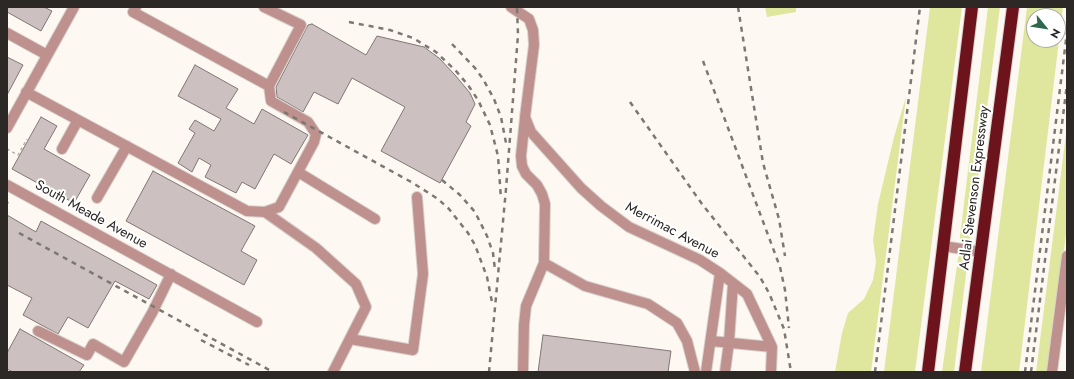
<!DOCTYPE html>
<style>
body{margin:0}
#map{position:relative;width:1074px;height:379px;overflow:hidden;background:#fef8f2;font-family:Jost,sans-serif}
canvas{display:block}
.frame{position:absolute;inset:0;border:8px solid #2b2826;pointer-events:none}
.north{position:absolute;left:1026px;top:8px;width:40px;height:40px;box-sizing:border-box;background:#fff;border:1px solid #aaa9a8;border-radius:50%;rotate:120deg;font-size:11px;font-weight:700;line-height:16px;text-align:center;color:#2b2826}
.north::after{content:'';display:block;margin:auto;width:14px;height:18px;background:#30684f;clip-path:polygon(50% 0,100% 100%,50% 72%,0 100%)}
</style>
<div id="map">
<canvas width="1074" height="379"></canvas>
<div class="frame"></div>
<div class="north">N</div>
</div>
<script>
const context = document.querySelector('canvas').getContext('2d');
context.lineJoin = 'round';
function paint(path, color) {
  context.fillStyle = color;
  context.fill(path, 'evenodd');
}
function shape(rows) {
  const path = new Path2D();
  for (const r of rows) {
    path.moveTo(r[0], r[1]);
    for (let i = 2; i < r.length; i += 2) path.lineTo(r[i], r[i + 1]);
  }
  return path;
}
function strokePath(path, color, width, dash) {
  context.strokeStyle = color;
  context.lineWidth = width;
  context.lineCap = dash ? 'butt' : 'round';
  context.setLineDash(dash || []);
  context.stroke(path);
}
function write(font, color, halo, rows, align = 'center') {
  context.font = font + ' Jost,sans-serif';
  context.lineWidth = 4;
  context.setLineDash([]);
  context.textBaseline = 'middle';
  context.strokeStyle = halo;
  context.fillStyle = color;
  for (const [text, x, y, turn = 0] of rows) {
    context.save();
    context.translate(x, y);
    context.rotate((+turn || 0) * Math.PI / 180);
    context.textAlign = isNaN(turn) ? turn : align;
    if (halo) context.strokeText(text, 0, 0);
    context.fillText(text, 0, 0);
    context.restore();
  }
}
const green = shape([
 [765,7,796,7,796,12,767,17],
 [930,7,962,7,915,372,884,372],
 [988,7,1000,7,970,240,968,243,964,244,960,240,960,236],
 [1027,7,1063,7,1019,372,981,372],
 [1034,16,1058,16,1058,40,1034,40],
 [906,97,871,372,835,372,842,333,848,313,864,299,873,280,876,262,873,240,878,204,894,137],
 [1067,126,1067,225,1057,310,1047,372,1036,372],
 [961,253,968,255,968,258,954,372,942,372,958,258]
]);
const building = shape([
 [7,7,44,7,52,11,41,31,7,12,7,7],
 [312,24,366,55,377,36,424,47,439,58,455,75,470,93,475,104,466,122,471,126,440,183,381,151,405,107,352,78,338,104,314,92,303,112,277,97,276,87,308,25,312,24],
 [7,57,23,65,7,95,7,57],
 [195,65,238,89,226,108,254,124,262,109,308,135,291,164,274,154,255,189,242,182,236,193,205,177,211,165,199,158,192,172,178,163,195,133,189,129,195,120,214,131,221,119,178,96,195,65],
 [41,117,57,126,44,149,90,175,74,203,12,169,41,117],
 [153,171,255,226,241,251,257,260,244,285,126,221,153,171],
 [7,215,36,232,41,221,157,285,149,299,115,281,88,328,68,317,58,334,23,315,32,298,7,285,7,215],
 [20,329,84,365,79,372,13,372,7,369,7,353,20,329],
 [543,335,671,351,668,372,538,372,543,335]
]);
const path = shape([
 [7,149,18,155,27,139],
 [7,202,9,203]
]);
const minor = shape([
 [136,7,133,12,269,86,301,25,264,7],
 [511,7,529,19,533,30,534,45,525,117,531,132,581,188,601,206,629,227,700,260,720,273,706,372],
 [7,33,47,55],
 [26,92,78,120,62,149],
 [78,120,247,211,265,212,279,207,314,142,316,134,308,122,271,101,269,86],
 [7,128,74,7],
 [298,172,375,219],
 [7,185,257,322],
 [97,198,127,146],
 [265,212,316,248,356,284,366,307,333,372],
 [943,246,981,252],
 [544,263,585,286,648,304,677,323,687,341,695,372],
 [720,273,747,294,772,347],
 [38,331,87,355,93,344,124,362,152,313,171,274],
 [350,339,413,350,423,274,417,197],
 [711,341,772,347,771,372],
 [523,372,524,325,526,306,544,263,545,204,542,194,537,185,526,174,522,166,521,156,525,118],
 [725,372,729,342,733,283],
 [1052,372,1067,256]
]);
const highway = shape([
 [928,372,972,7],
 [965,372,1013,7]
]);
const rail = shape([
 [738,7,763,163,779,219,785,256],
 [349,22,390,30,413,38,436,52,456,71,468,85,478,100,490,125,498,156,501,199],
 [452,44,475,68,483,79,494,99,501,117,506,143],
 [703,61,780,267,785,290,789,328],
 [630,102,702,204,760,277,769,293,784,329,791,372],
 [284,112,413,183,438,199,449,209,468,233,475,245,487,277,492,302],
 [442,180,460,195,475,212,487,236,493,253,495,270],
 [19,233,273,372],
 [201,340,249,365],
 [489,372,506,189,518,35,517,7],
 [875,372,920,7],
 [1025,372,1067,32],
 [1031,372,1067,84]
]);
const streetNames = [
 ["Adlai Stevenson Expressway",975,188,-83],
 ["South Meade Avenue",91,215,29],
 ["Merrimac Avenue",672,231,28]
];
paint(green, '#dfe69d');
paint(building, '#ccc1c0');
strokePath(building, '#807675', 1);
strokePath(minor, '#d8d3cd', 12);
strokePath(highway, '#d8d3cd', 14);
strokePath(path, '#b4afaa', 1.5, [3, 3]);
strokePath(minor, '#be918f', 10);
strokePath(highway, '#6d131c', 12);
strokePath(rail, '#7c7874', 2.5, [5, 5]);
write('14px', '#2b2826', '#fff', streetNames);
</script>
